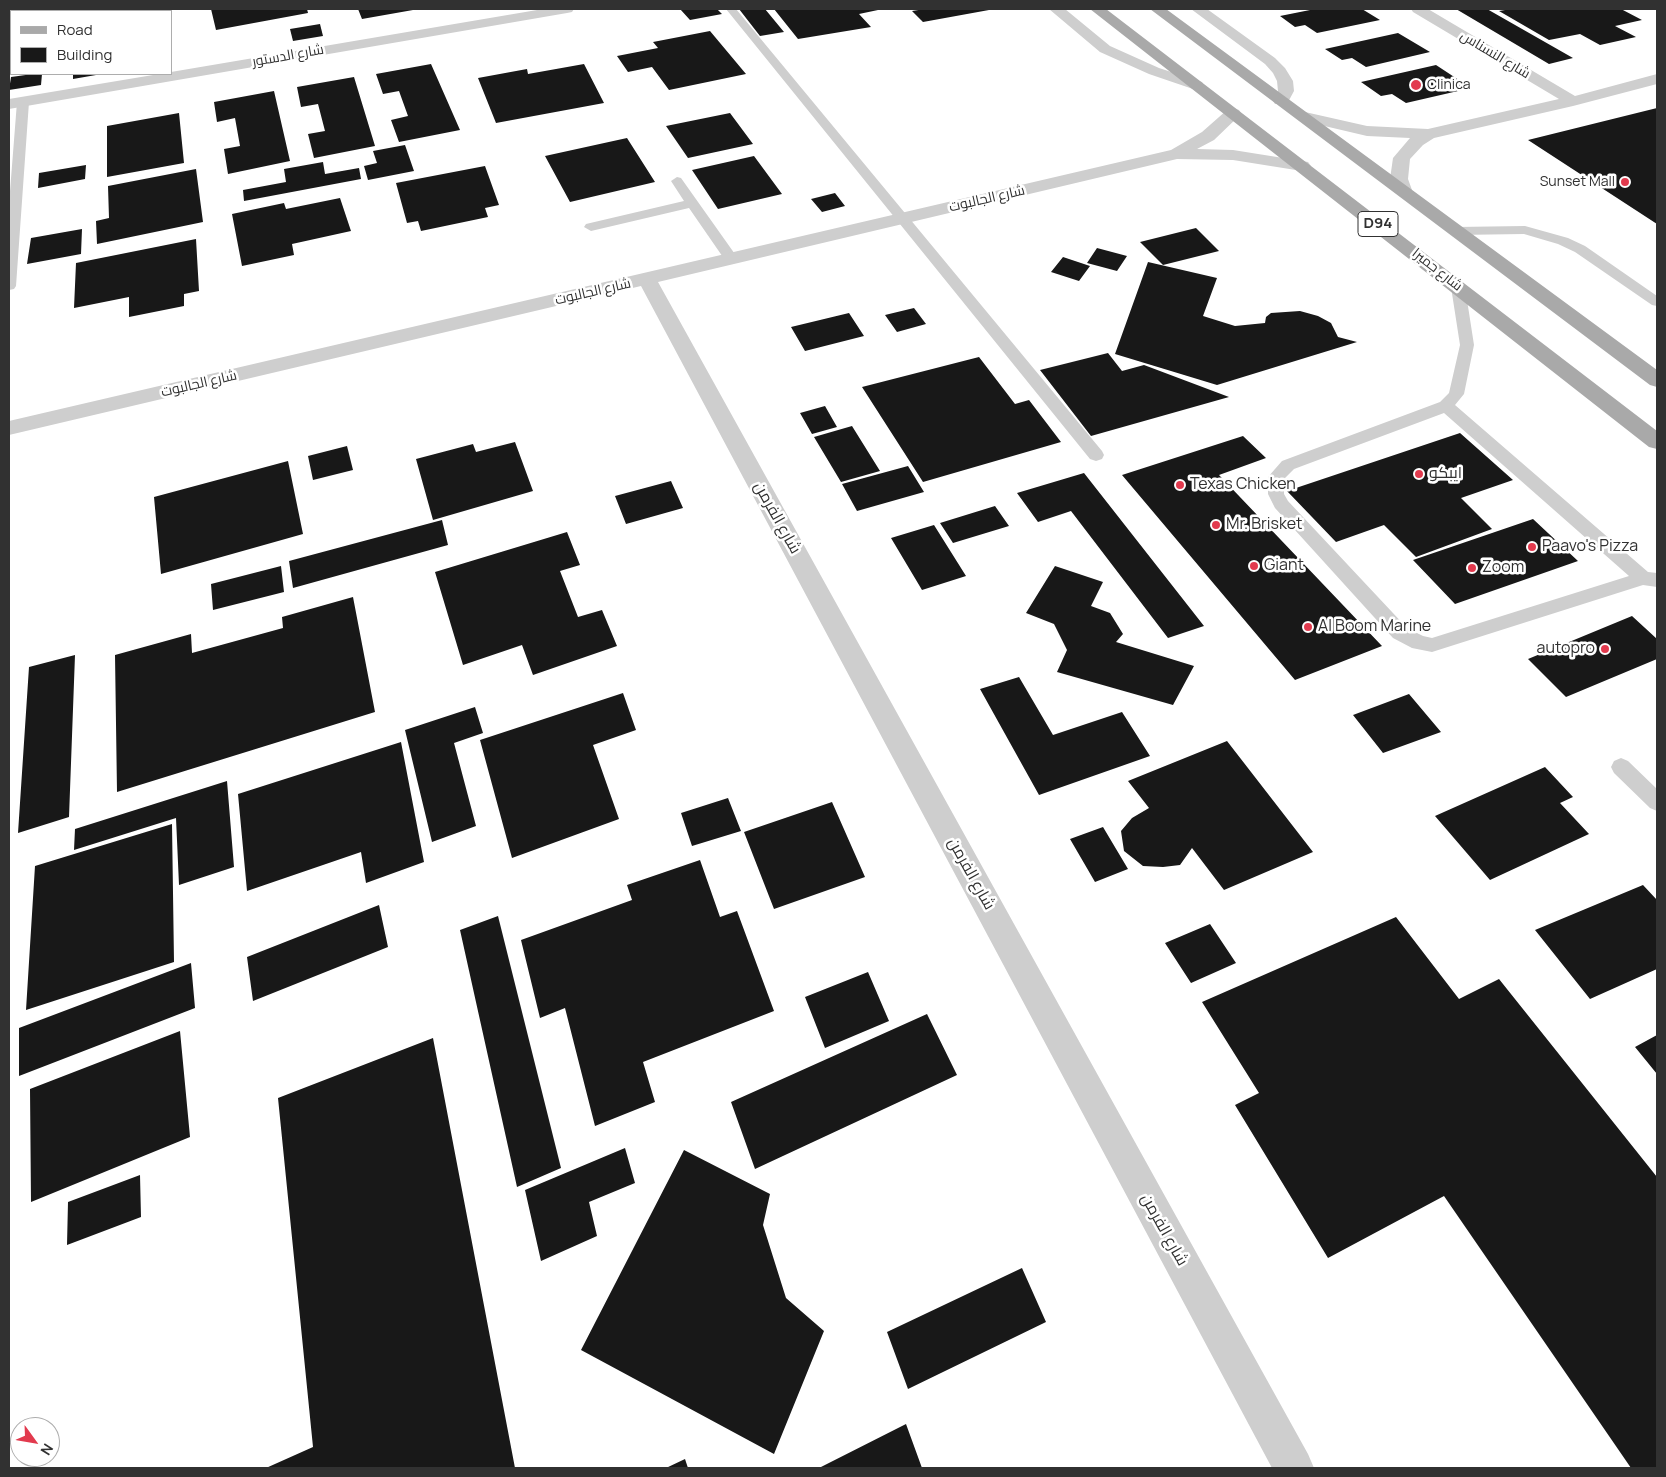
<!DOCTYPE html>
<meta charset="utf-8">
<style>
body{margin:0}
#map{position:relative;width:1666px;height:1477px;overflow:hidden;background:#fff;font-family:Manrope,sans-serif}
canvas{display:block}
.frame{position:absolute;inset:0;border:10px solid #313131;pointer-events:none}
.legend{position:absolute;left:10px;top:10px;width:162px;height:65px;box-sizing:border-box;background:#fff;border:1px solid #adadad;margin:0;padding:6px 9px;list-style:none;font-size:15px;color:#313131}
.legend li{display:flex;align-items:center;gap:10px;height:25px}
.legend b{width:25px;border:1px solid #adadad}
.north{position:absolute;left:10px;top:1417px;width:50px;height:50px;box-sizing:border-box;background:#fff;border:1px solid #adadad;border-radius:50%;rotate:122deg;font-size:14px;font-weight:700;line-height:20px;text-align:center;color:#313131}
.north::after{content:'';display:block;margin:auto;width:18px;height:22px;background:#e23a4e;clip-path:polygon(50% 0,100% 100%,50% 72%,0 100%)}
</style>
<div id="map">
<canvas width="1666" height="1477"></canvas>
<div class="frame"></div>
<ul class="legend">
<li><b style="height:6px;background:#a9a9a9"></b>Road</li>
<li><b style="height:14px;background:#181818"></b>Building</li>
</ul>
<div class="north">N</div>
</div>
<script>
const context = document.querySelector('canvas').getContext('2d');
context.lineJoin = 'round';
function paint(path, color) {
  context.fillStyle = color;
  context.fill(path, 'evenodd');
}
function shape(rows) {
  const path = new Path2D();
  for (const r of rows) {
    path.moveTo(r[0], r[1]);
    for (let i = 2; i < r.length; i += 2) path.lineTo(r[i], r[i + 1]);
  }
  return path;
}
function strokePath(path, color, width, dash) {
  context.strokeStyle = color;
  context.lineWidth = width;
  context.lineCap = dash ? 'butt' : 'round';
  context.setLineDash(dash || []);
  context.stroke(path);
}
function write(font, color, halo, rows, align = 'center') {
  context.font = font + ' Manrope,Cairo,sans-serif';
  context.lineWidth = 5;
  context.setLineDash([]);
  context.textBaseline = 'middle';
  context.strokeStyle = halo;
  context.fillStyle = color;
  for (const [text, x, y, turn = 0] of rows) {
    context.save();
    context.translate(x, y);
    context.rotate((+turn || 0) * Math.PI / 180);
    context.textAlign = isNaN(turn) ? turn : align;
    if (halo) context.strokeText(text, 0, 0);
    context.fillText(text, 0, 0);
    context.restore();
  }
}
const building = shape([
 [9,9,44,9,44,11,11,11,11,67,9,68],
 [211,9,307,9,308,13,216,30],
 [358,9,413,9,413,10,362,19],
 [680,9,717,9,722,14,690,20],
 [739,9,765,9,784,32,760,36],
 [774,9,876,9,878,10,859,14,871,27,798,39],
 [925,9,989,9,989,10,923,22,912,11],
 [1315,9,1362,9,1380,20,1317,33,1305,25,1295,27,1280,16],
 [1456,9,1487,9,1573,58,1549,64],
 [1511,9,1621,9,1642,20,1615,26,1636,37,1600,45,1580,34,1549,40,1499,11],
 [320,24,323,36,293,41,290,29],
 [710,31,746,74,669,90,652,67,628,72,617,56,658,48,653,42],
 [1398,33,1430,52,1366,67,1352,58,1342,60,1325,49],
 [431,64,460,130,399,142,391,120,408,116,399,91,383,94,376,74],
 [584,64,604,103,496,123,478,78,527,69,528,74],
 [1436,65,1471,88,1406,103,1392,94,1381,96,1361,82],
 [33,74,42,74,41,85,9,90,11,77],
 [73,74,96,74,96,75,73,79],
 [354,77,375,146,314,158,308,134,325,131,318,104,301,107,297,87],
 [274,91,290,161,228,174,224,149,240,146,235,118,217,122,214,102],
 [1657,108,1657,224,1528,140],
 [179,113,184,163,107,177,107,126],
 [730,113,753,144,688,158,666,126],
 [627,138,655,182,570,202,545,156],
 [405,145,414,171,368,180,364,166,377,163,373,151],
 [754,156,782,194,718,209,692,170],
 [323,162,325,174,359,168,361,179,244,201,243,190,286,182,284,169],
 [86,165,85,179,38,188,39,173],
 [485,166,499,205,485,208,488,217,421,231,418,221,407,223,396,183],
 [196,169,203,222,97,244,96,221,109,218,108,186],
 [835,193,845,206,822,212,811,199],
 [340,198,351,231,292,244,294,255,242,266,232,214,284,203,286,209],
 [1196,228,1219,251,1163,265,1140,242],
 [82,229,81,254,27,264,31,238],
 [196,239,199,291,184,294,184,306,129,317,129,297,74,308,76,263],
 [1097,248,1127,256,1117,271,1087,263],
 [1063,257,1090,266,1079,281,1051,272],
 [1148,262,1217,278,1203,316,1235,326,1265,323,1266,317,1271,313,1300,311,1318,316,1331,323,1338,337,1357,342,1217,385,1115,354],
 [914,308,926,324,897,332,885,315],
 [849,313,864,336,805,351,791,327],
 [1108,353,1122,371,1144,365,1229,397,1091,436,1040,370],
 [979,357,1015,404,1029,400,1061,442,923,482,862,387],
 [825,406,837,427,812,434,800,413],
 [852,426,880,471,841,482,814,437],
 [1460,433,1513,480,1461,498,1492,529,1416,557,1384,525,1336,542,1287,491],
 [1243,436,1266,458,1219,475,1382,646,1295,680,1122,475],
 [515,442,533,491,433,520,416,459,473,444,476,452],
 [347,446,353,470,313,480,308,456],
 [288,461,303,534,161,574,154,497],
 [908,466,924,492,857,511,842,484],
 [1084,473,1204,626,1168,638,1071,511,1038,522,1017,493],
 [671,481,683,508,626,524,615,496],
 [995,506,1009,526,953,543,940,523],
 [1533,519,1578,561,1455,604,1413,560],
 [442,520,448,545,293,588,289,561],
 [934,525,966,576,922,590,891,538],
 [567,532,580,565,560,571,578,617,602,610,617,646,533,675,522,645,463,665,435,572],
 [281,566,284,592,213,610,211,584],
 [1055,566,1103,582,1091,606,1110,613,1123,634,1116,642,1194,666,1173,705,1057,672,1067,650,1054,624,1026,613],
 [353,597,375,712,117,792,115,655,191,634,192,653,283,628,282,617],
 [1632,616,1657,639,1657,659,1566,697,1528,659],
 [75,655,69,817,18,833,29,667],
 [1019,677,1053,735,1122,712,1150,756,1039,795,980,689],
 [623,693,636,730,593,745,619,819,512,858,480,740],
 [1409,694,1441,732,1383,753,1353,715],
 [475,707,483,733,454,743,476,826,432,842,405,730],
 [1227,741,1313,852,1224,890,1192,848,1180,865,1163,867,1143,866,1124,851,1121,831,1132,818,1149,808,1128,781],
 [401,742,424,862,366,883,361,852,247,891,238,794],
 [1545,767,1573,797,1560,803,1589,834,1490,880,1435,816],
 [227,781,234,867,179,885,176,818,74,850,75,829],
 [728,798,741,831,692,846,681,813],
 [832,802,865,877,774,909,744,832],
 [172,824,174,962,26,1010,35,866],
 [1103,827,1128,869,1095,882,1070,839],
 [700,860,720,917,737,911,774,1011,643,1062,655,1102,595,1126,565,1008,540,1018,521,940,632,900,627,885],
 [1643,885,1657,900,1657,969,1590,999,1535,930],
 [379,905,388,947,253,1001,247,957],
 [498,916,561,1168,517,1187,460,930],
 [1396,917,1459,999,1499,979,1657,1177,1657,1468,1631,1468,1444,1196,1328,1258,1235,1105,1259,1093,1202,1002],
 [1210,924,1236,963,1191,983,1165,943],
 [191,963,195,1008,19,1076,19,1028],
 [868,972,889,1021,825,1048,805,997],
 [927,1014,957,1075,755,1169,731,1102],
 [180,1031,190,1137,31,1202,30,1089],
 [1657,1035,1657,1074,1635,1047],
 [433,1038,515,1468,266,1468,313,1447,278,1098],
 [625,1148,635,1183,589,1202,597,1236,541,1261,525,1190],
 [684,1150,770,1194,763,1225,786,1298,824,1331,774,1454,581,1350],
 [140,1175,141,1217,67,1245,68,1202],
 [1022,1268,1046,1322,908,1389,887,1332],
 [906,1424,922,1468,819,1468],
 [685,1459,688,1468,666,1468]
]);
const lane = shape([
 [726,9,736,9,1102,451,1104,455,1102,459,1096,461,1090,459,726,9],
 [23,98,29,102,16,286,14,289,9,290,9,204,17,102,23,98],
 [677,177,681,178,737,257,739,260,737,263,727,263,689,208,591,231,584,227,586,224,684,201,671,181,677,177],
 [1525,226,1568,238,1585,246,1657,296,1657,306,1652,305,1575,252,1558,244,1524,234,1456,235,1449,231,1456,227,1525,226],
 [1458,283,1463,284,1465,287,1474,345,1464,394,1455,405,1648,572,1657,573,1657,587,1643,585,1432,652,1412,648,1393,638,1275,508,1268,494,1268,477,1282,461,1440,402,1449,393,1460,345,1451,287,1453,284,1458,283],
 [1444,413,1629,576,1432,638,1423,636,1407,628,1288,501,1284,494,1284,479,1294,469,1444,413],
 [1621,758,1628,761,1657,789,1657,811,1650,808,1614,773,1611,767,1614,761,1621,758]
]);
const street = shape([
 [543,9,574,9,572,12,567,13,9,109,9,99,159,74,171,74,171,72,543,9],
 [1049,9,1065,9,1110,46,1159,68,1202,82,1204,85,1202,88,1196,90,1190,88,1149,74,1100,52,1049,9],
 [1191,9,1207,9,1275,58,1285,68,1293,81,1294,91,1287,104,1275,104,1273,101,1278,91,1277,81,1273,73,1265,64,1191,9],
 [1411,9,1428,9,1575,96,1657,74,1657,84,1573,106,1434,138,1423,145,1410,159,1408,179,1412,190,1409,194,1403,195,1397,194,1390,179,1393,158,1410,138,1367,136,1299,120,1297,117,1299,114,1305,112,1367,126,1428,129,1559,99,1413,12,1411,9],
 [1233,108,1239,110,1241,113,1239,116,1214,140,1197,149,1233,150,1302,161,1308,162,1311,166,1308,170,1302,171,1233,160,1177,159,658,282,1308,1454,1314,1468,1272,1468,641,286,9,435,9,421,1171,150,1202,132,1227,110,1233,108]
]);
const primary = shape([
 [1090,9,1106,9,1657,431,1657,449,1649,447,1090,9],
 [1150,9,1166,9,1657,370,1657,387,1650,385,1150,9]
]);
const markers = [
 [1416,85,6,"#e23a4e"],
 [1625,182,5,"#e23a4e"],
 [1419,474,5,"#e23a4e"],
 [1180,485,5,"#e23a4e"],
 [1216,525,5,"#e23a4e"],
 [1532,547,5,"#e23a4e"],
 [1254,566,5,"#e23a4e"],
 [1472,568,5,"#e23a4e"],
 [1308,627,5,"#e23a4e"],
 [1605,649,5,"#e23a4e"]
];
const farStreetnames = [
 ["شارع النسناس",1495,55,31],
 ["شارع الدستور",288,56,-10],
 ["شارع الجالبوت",987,199,-13],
 ["شارع جميرا",1437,270,38],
 ["شارع الجالبوت",593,292,-13],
 ["شارع الجالبوت",199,384,-13]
];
const farPoinames = [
 ["Clinica",1427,85],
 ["Sunset Mall",1615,182,"right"]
];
const shields = [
 [1378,224,40]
];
const shieldNames = [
 ["D94",1378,224]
];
const poiNames = [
 ["ايبكو",1429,474],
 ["Texas Chicken",1190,485],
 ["Mr. Brisket",1226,525],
 ["Paavo's Pizza",1542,547],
 ["Giant",1264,566],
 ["Zoom",1482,568],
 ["Al Boom Marine",1318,627],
 ["autopro",1595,649,"right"]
];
const streetNames = [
 ["شارع الفرمن",777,518,61],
 ["شارع الفرمن",971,874,61],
 ["شارع الفرمن",1164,1230,61]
];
paint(building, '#181818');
paint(lane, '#cecece');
paint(street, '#cecece');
paint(primary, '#a9a9a9');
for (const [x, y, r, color] of markers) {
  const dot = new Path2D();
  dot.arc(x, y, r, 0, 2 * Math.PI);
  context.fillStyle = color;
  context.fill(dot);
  strokePath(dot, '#fff', 2);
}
write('14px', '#313131', '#fff', farStreetnames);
write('14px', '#313131', '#fff', farPoinames, 'left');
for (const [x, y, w] of shields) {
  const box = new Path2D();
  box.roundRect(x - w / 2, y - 12.5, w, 25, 4);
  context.fillStyle = '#fff';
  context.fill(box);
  strokePath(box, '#313131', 1);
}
write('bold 15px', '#313131', null, shieldNames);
write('16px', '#313131', '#fff', poiNames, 'left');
write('16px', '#313131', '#fff', streetNames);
</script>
